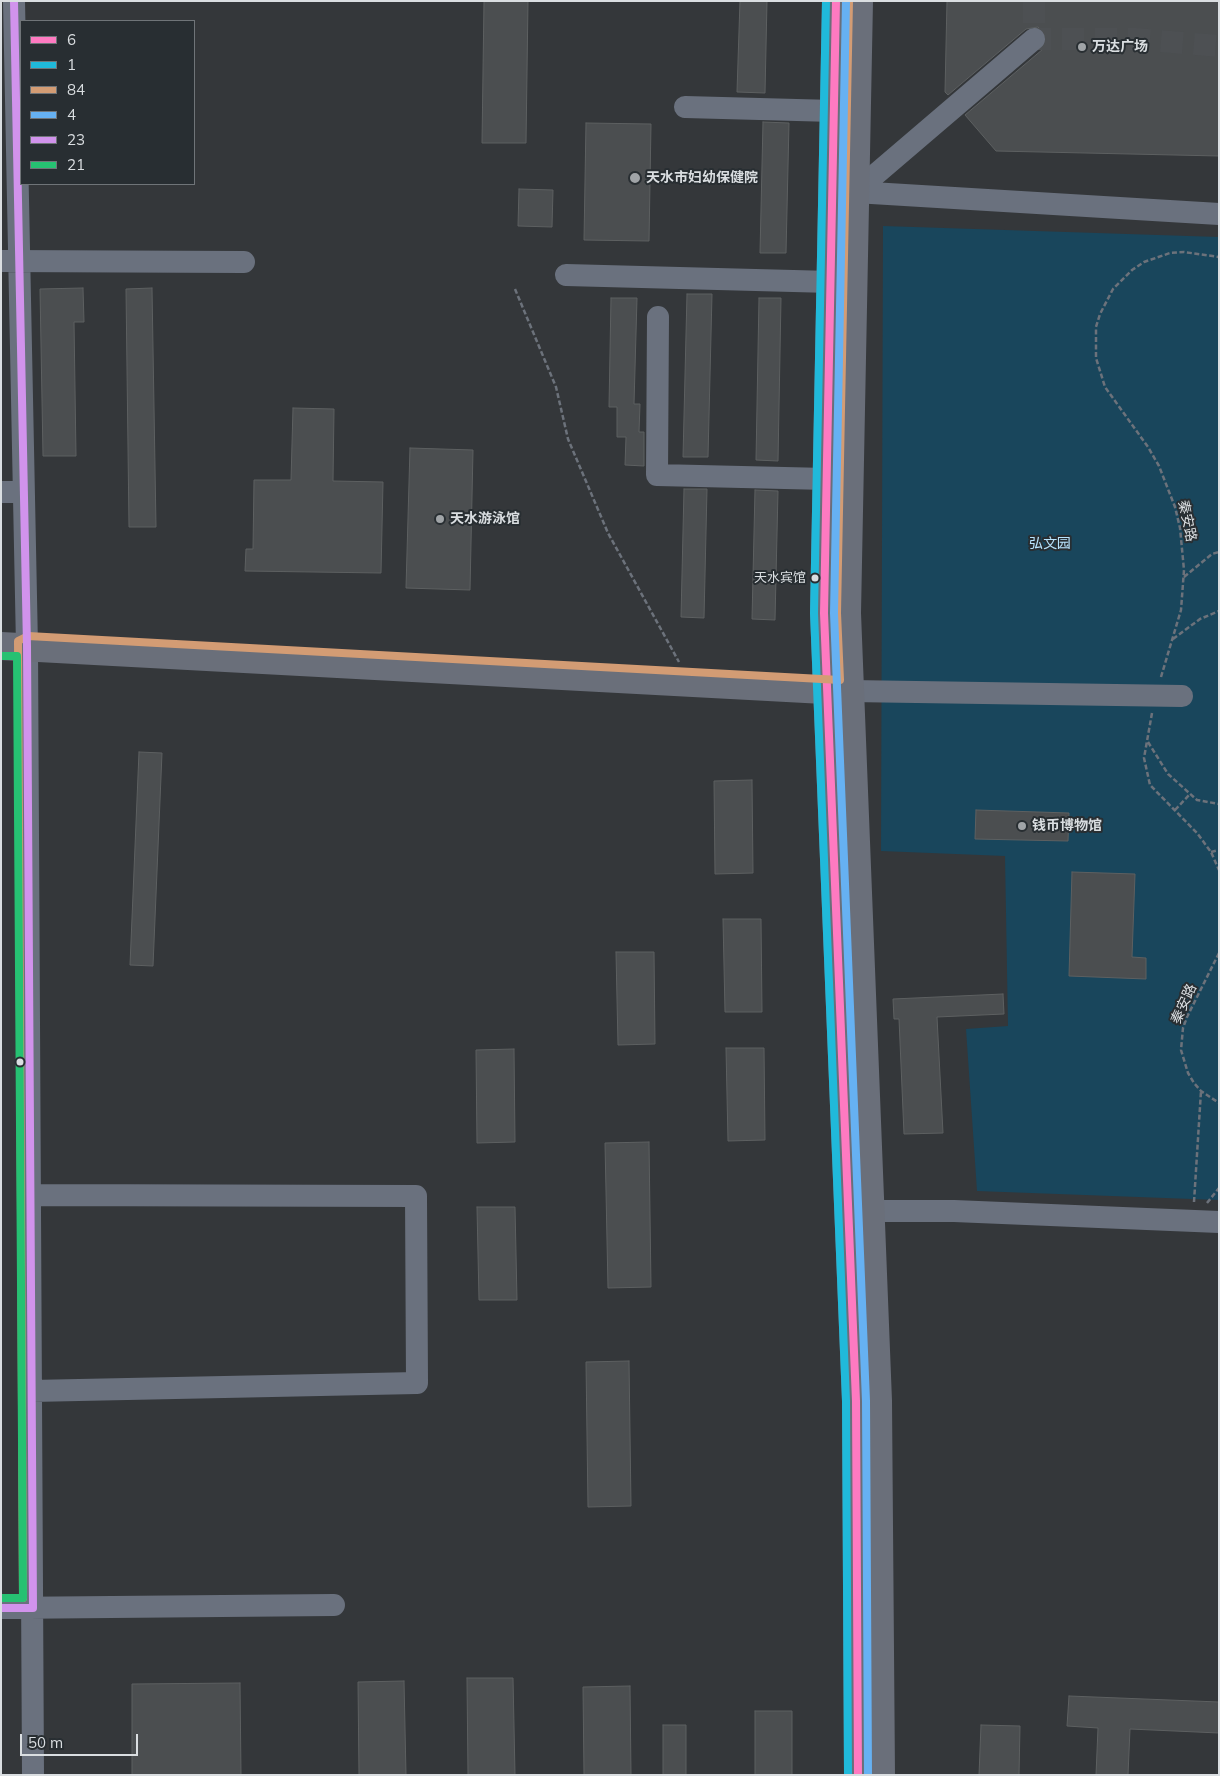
<!DOCTYPE html>
<meta charset="utf-8">
<style>
body{margin:0}
#map{position:relative;width:1220px;height:1776px;overflow:hidden;background:#34373a;font-family:Mulish,sans-serif}
canvas{display:block}
.frame{position:absolute;inset:0;border:2px solid #dadee1;pointer-events:none}
.legend{position:absolute;left:20px;top:20px;width:175px;height:165px;box-sizing:border-box;background:#282e32;border:1px solid #6f7478;margin:0;padding:6px 9px;list-style:none;font-size:15px;color:#dadee1}
.legend li{display:flex;align-items:center;gap:10px;height:25px}
.legend b{width:25px;border:1px solid #6f7478}
.scale{position:absolute;left:20px;top:1734px;width:118px;height:22px;box-sizing:border-box;border:2px solid #dadee1;border-top:0;padding-left:6px;font-size:15px;line-height:18px;white-space:nowrap;color:#dadee1;-webkit-text-stroke:4px #282e32;paint-order:stroke}
</style>
<div id="map">
<canvas width="1220" height="1776"></canvas>
<div class="frame"></div>
<ul class="legend">
<li><b style="height:6px;background:#fe7ac1"></b>6</li>
<li><b style="height:6px;background:#20b9da"></b>1</li>
<li><b style="height:6px;background:#d39c74"></b>84</li>
<li><b style="height:6px;background:#66b1f2"></b>4</li>
<li><b style="height:6px;background:#d193ec"></b>23</li>
<li><b style="height:6px;background:#26c172"></b>21</li>
</ul>
<div class="scale">50 m</div>
</div>
<script>
const context = document.querySelector('canvas').getContext('2d');
context.lineJoin = 'round';
function paint(path, color) {
  context.fillStyle = color;
  context.fill(path, 'evenodd');
}
function shape(rows) {
  const path = new Path2D();
  for (const r of rows) {
    path.moveTo(r[0], r[1]);
    for (let i = 2; i < r.length; i += 2) path.lineTo(r[i], r[i + 1]);
  }
  return path;
}
function strokePath(path, color, width, dash) {
  context.strokeStyle = color;
  context.lineWidth = width;
  context.lineCap = dash ? 'butt' : 'round';
  context.setLineDash(dash || []);
  context.stroke(path);
}
function write(font, color, halo, rows, align = 'center') {
  context.font = font + ' Mulish,"Noto Sans SC",sans-serif';
  context.lineWidth = 4;
  context.setLineDash([]);
  context.textBaseline = 'middle';
  context.strokeStyle = halo;
  context.fillStyle = color;
  for (const [text, x, y, turn = 0] of rows) {
    context.save();
    context.translate(x, y);
    context.rotate((+turn || 0) * Math.PI / 180);
    context.textAlign = isNaN(turn) ? turn : align;
    if (halo) context.strokeText(text, 0, 0);
    context.fillText(text, 0, 0);
    context.restore();
  }
}
const green = shape([
 [883,226,1219,237,1219,1200,977,1191,966,1029,1008,1026,1005,856,881,851]
]);
const building = shape([
 [484,1,528,1,526,143,482,143,484,1],
 [740,1,767,1,765,93,737,92,740,1],
 [947,1,1219,1,1219,156,996,151,965,115,1043,49,1046,43,1047,36,1038,27,1026,29,948,95,945,92,947,1],
 [763,122,789,123,786,253,760,253,763,122],
 [586,123,651,124,649,241,584,240,586,123],
 [519,189,553,190,552,227,518,226,519,189],
 [83,288,84,322,74,322,76,456,43,456,40,289,83,288],
 [152,288,156,527,129,527,126,289,152,288],
 [687,294,712,294,708,457,683,457,687,294],
 [611,298,637,298,634,404,640,404,639,432,644,432,644,466,625,465,626,437,617,437,617,407,609,407,611,298],
 [759,298,781,298,778,461,756,460,759,298],
 [293,408,334,409,333,481,383,482,381,573,245,571,246,549,253,549,254,480,291,480,293,408],
 [410,448,473,450,470,590,406,588,410,448],
 [684,489,707,489,704,618,681,617,684,489],
 [755,490,778,491,775,620,752,619,755,490],
 [139,752,162,753,153,966,130,965,139,752],
 [752,780,753,873,715,874,714,781,752,780],
 [976,810,1069,813,1068,841,975,839,976,810],
 [1072,872,1135,874,1132,957,1146,958,1146,979,1069,976,1072,872],
 [723,919,761,919,762,1012,725,1012,723,919],
 [616,952,654,952,655,1044,618,1045,616,952],
 [1003,994,1004,1014,937,1017,943,1133,904,1134,899,1019,894,1019,893,999,1003,994],
 [726,1048,764,1048,765,1140,728,1141,726,1048],
 [514,1049,515,1142,477,1143,476,1050,514,1049],
 [649,1142,651,1287,608,1288,605,1143,649,1142],
 [477,1207,515,1207,517,1300,479,1300,477,1207],
 [629,1361,631,1506,588,1507,586,1362,629,1361],
 [467,1678,513,1678,515,1775,468,1775,467,1678],
 [404,1681,406,1775,359,1775,358,1682,404,1681],
 [240,1683,241,1775,132,1775,132,1684,240,1683],
 [630,1686,631,1775,584,1775,583,1687,630,1686],
 [1069,1696,1219,1702,1219,1733,1130,1729,1128,1775,1096,1775,1098,1728,1067,1726,1069,1696],
 [755,1711,792,1711,792,1775,755,1775,755,1711],
 [663,1725,686,1725,686,1775,663,1775,663,1725],
 [981,1725,1020,1726,1019,1775,979,1775,981,1725]
]);
const minorTunnel = shape([
 [1034,1,1034,39,1135,39,1219,46]
]);
const path = shape([
 [515,289,556,387,568,439,608,533,679,662],
 [1184,577,1212,554,1219,552],
 [1173,639,1200,619,1219,611],
 [1161,677,1181,610,1184,570,1180,528,1175,507,1159,466,1148,447,1105,387,1096,358,1096,327,1100,314,1113,289,1132,270,1144,262,1170,253,1184,252,1219,257],
 [1152,713,1144,758,1150,785,1197,833,1211,852,1219,870],
 [1148,742,1168,774,1197,800,1219,804],
 [1175,810,1190,794],
 [1211,852,1219,850],
 [1219,953,1187,1017,1183,1028,1181,1050,1188,1073,1194,1083,1201,1091,1219,1103],
 [1194,1202,1201,1091],
 [1207,1203,1219,1188]
]);
const minor = shape([
 [14,1,27,646,33,1775],
 [685,107,834,111],
 [855,192,1219,214],
 [855,192,1034,39],
 [1,261,244,262],
 [566,275,831,282],
 [658,317,657,475,827,479],
 [1,492,23,492],
 [850,691,1182,696],
 [30,1195,416,1196,417,1383,31,1391],
 [854,1211,954,1211,1219,1222],
 [1,1608,334,1605]
]);
const major = shape([
 [836,1,824,613,856,1401,858,1775],
 [859,1,847,613,878,1401,881,1775],
 [1,646,843,691]
]);
const bus1 = shape([
 [836,1,824,613,856,1401,858,1775]
]);
const bus2 = shape([
 [826,1,814,613,846,1401,848,1775]
]);
const bus3 = shape([
 [1,1598,23,1598,18,641,28,636,840,680,837,613,849,1]
]);
const bus4 = shape([
 [846,1,834,613,866,1401,868,1775]
]);
const bus5 = shape([
 [1,1608,33,1608,27,646,14,1]
]);
const bus6 = shape([
 [1,656,17,656,23,1598,1,1598]
]);
const markers = [
 [1082,47,5,"#a0a4a7"],
 [635,178,6,"#a0a4a7"],
 [440,519,5,"#a0a4a7"],
 [815,578,4.5,"#dadee1"],
 [1022,826,5,"#a0a4a7"],
 [20,1062,4.5,"#dadee1"]
];
const busNames = [
 ["天水宾馆",806,578]
];
const poiNames = [
 ["万达广场",1092,47],
 ["天水市妇幼保健院",646,178],
 ["天水游泳馆",450,519],
 ["钱币博物馆",1032,826]
];
const streetNames = [
 ["秦安路",1187,521,78],
 ["秦安路",1184,1004,-66]
];
const parkNames = [
 ["弘文园",1050,544]
];
paint(green, '#19465c');
paint(building, '#4b4e50');
strokePath(building, '#5d6061', 1);
strokePath(minorTunnel, '#4d5053', 22, [22, 11]);
strokePath(path, '#6c727b', 2.5, [5, 2.5]);
strokePath(minor, '#6a717e', 22);
strokePath(major, '#6a6f7a', 28);
strokePath(bus1, '#fe7ac1', 8);
strokePath(bus2, '#20b9da', 8);
strokePath(bus3, '#d39c74', 8);
strokePath(bus4, '#66b1f2', 8);
strokePath(bus5, '#d193ec', 8);
strokePath(bus6, '#26c172', 8);
for (const [x, y, r, color] of markers) {
  const dot = new Path2D();
  dot.arc(x, y, r, 0, 2 * Math.PI);
  context.fillStyle = color;
  context.fill(dot);
  strokePath(dot, '#282e32', 2);
}
write('13px', '#dadee1', '#282e32', busNames, 'right');
write('bold 14px', '#dadee1', '#282e32', poiNames, 'left');
write('14px', '#dadee1', '#282e32', streetNames);
write('14px', '#b8e4fe', '#282e32', parkNames);
</script>
